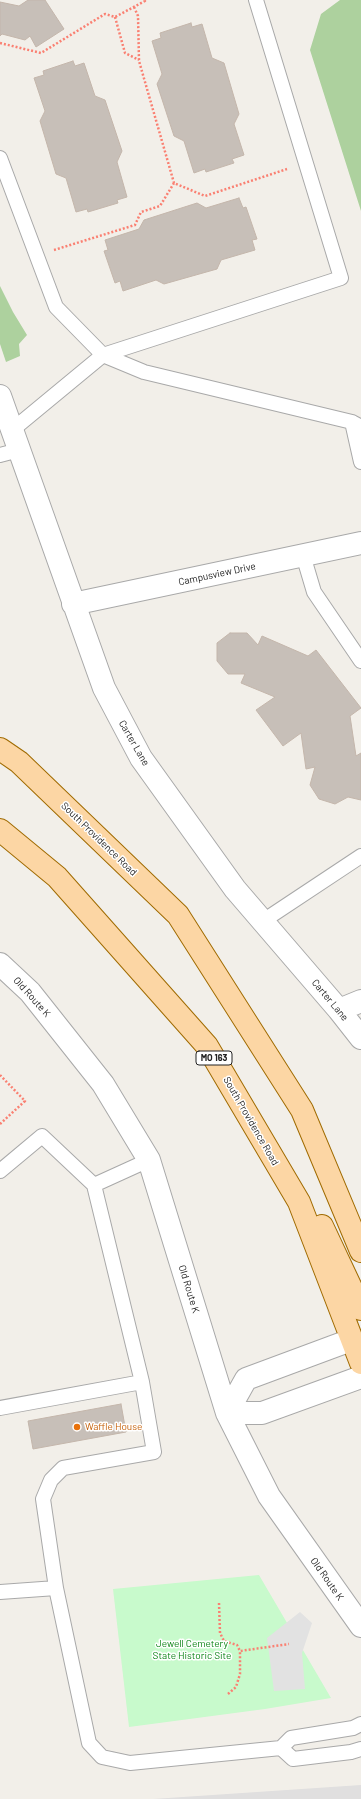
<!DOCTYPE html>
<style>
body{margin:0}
canvas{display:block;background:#f2efe9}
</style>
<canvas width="361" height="1799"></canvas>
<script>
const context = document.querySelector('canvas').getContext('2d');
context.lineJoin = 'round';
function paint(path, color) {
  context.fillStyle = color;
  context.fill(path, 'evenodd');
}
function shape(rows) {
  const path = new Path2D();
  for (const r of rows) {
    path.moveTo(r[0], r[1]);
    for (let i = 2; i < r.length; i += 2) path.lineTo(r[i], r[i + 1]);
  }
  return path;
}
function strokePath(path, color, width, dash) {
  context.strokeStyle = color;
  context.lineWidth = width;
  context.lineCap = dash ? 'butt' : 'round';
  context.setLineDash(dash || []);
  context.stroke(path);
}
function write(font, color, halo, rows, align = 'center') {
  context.font = font + ' Barlow,sans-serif';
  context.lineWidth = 3;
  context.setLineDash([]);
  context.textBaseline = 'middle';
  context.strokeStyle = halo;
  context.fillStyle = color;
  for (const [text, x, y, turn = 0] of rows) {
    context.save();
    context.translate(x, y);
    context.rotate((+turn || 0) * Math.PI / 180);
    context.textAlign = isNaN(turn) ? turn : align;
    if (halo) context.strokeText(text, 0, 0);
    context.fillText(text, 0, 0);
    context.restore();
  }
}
const residential = shape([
 [361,1785,361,1799,153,1799]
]);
const forest = shape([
 [340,0,361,0,361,211,310,50,321,14],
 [0,286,13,312,27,335,19,344,20,356,6,362,0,344]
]);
const park = shape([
 [259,1575,331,1698,265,1709,129,1727,113,1589]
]);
const parking = shape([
 [300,1612,312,1623,302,1653,305,1689,274,1691,267,1638]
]);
const building = shape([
 [28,0,45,0,64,29,36,47,30,36,25,40,2,34,0,36,0,2,19,6,28,0],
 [191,23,192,27,202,24,212,58,224,63,239,114,234,124,244,155,232,159,234,163,206,172,205,169,194,173,184,141,174,136,157,84,162,74,152,41,161,38,160,33,191,23],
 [73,61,75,66,84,63,95,96,105,100,122,151,117,162,127,197,117,200,118,203,88,212,87,209,76,212,66,178,56,174,40,121,45,111,34,78,44,75,43,71,73,61],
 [239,198,243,208,246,207,257,239,252,240,255,250,221,260,217,269,164,284,156,280,123,291,120,281,115,283,104,251,108,250,105,240,139,229,144,220,197,203,206,208,239,198],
 [230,633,247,633,258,645,262,636,308,656,316,650,361,708,350,716,356,756,361,753,361,800,348,797,335,804,319,799,310,785,315,767,306,769,301,733,283,746,256,710,275,697,241,683,245,674,228,674,217,661,217,643,230,633],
 [121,1404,126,1432,33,1449,28,1421,121,1404]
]);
const path = shape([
 [134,7,138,16,139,61,174,183],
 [115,17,125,53,139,60],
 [0,43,41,53,105,14,115,17,145,1,144,0],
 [54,250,135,225,141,212,160,206,174,183,205,196,287,169],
 [0,1075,25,1101,0,1124],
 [219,1603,220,1633,224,1641,237,1645,240,1651,289,1644],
 [228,1694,236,1687,240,1674,240,1651]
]);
const service = shape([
 [0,158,56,307,103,355,144,372,352,422,361,427],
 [352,422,361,462],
 [11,431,103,355,341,278,256,0],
 [0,455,19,450],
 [303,555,314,592,361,661],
 [263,921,361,856],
 [149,1160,94,1185,142,1382,154,1452,63,1468,51,1480,43,1499,56,1588,89,1743,102,1757,130,1763,281,1748,291,1738,353,1728,361,1724],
 [0,1171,42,1136,94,1185],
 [0,1408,142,1382],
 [0,1592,56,1588],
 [281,1748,293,1759,351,1752,361,1749]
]);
const minor = shape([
 [0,396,104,688,141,758,235,889,339,1010,361,1038],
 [73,604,361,543],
 [0,964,30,992,103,1084,149,1160,227,1413,269,1496,361,1626],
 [339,1010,361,1001],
 [351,1340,246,1379,227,1413,262,1413,361,1377]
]);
const primary = shape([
 [0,749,19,762,178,915,302,1110,361,1251],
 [0,830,57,877,207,1046,299,1202,361,1363],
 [322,1226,361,1309]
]);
const markers = [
 [77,1427,4,"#e8710a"]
];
const shields = [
 [214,1058,36]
];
const shieldNames = [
 ["MO 163",214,1058]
];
const streetNames = [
 ["Campusview Drive",217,574,-12],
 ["Carter Lane",134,743,60],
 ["South Providence Road",99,839,44],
 ["Old Route K",32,997,48],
 ["Carter Lane",330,1000,50],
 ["South Providence Road",251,1121,60],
 ["Old Route K",189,1289,73],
 ["Old Route K",327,1579,55]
];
const foodNames = [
 ["Waffle House",85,1427]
];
const parkNames = [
 ["Jewell Cemetery",192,1644],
 ["State Historic Site",192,1656]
];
paint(residential, '#e0dfdf');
paint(forest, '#add19e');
paint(park, '#c8facc');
paint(parking, '#e2e2e2');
paint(building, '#c7bfb8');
strokePath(building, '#c4b6ab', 1);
strokePath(service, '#a9a9a9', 16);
strokePath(minor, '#a9a9a9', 24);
strokePath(primary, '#a06b00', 24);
strokePath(path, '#fa8072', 2.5, [2, 2]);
strokePath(service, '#fff', 14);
strokePath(minor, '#fff', 22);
strokePath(primary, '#fcd6a4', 22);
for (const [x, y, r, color] of markers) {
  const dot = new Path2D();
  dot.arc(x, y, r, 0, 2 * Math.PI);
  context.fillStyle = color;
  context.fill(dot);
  strokePath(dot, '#fff', 1.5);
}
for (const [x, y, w] of shields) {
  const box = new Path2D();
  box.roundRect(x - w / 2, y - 7, w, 14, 3);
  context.fillStyle = '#fff';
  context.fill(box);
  strokePath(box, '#222', 1);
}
write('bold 9px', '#222', null, shieldNames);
write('10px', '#222', '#fff', streetNames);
write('10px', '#c56008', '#fff', foodNames, 'left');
write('10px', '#0c8416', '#fff', parkNames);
</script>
